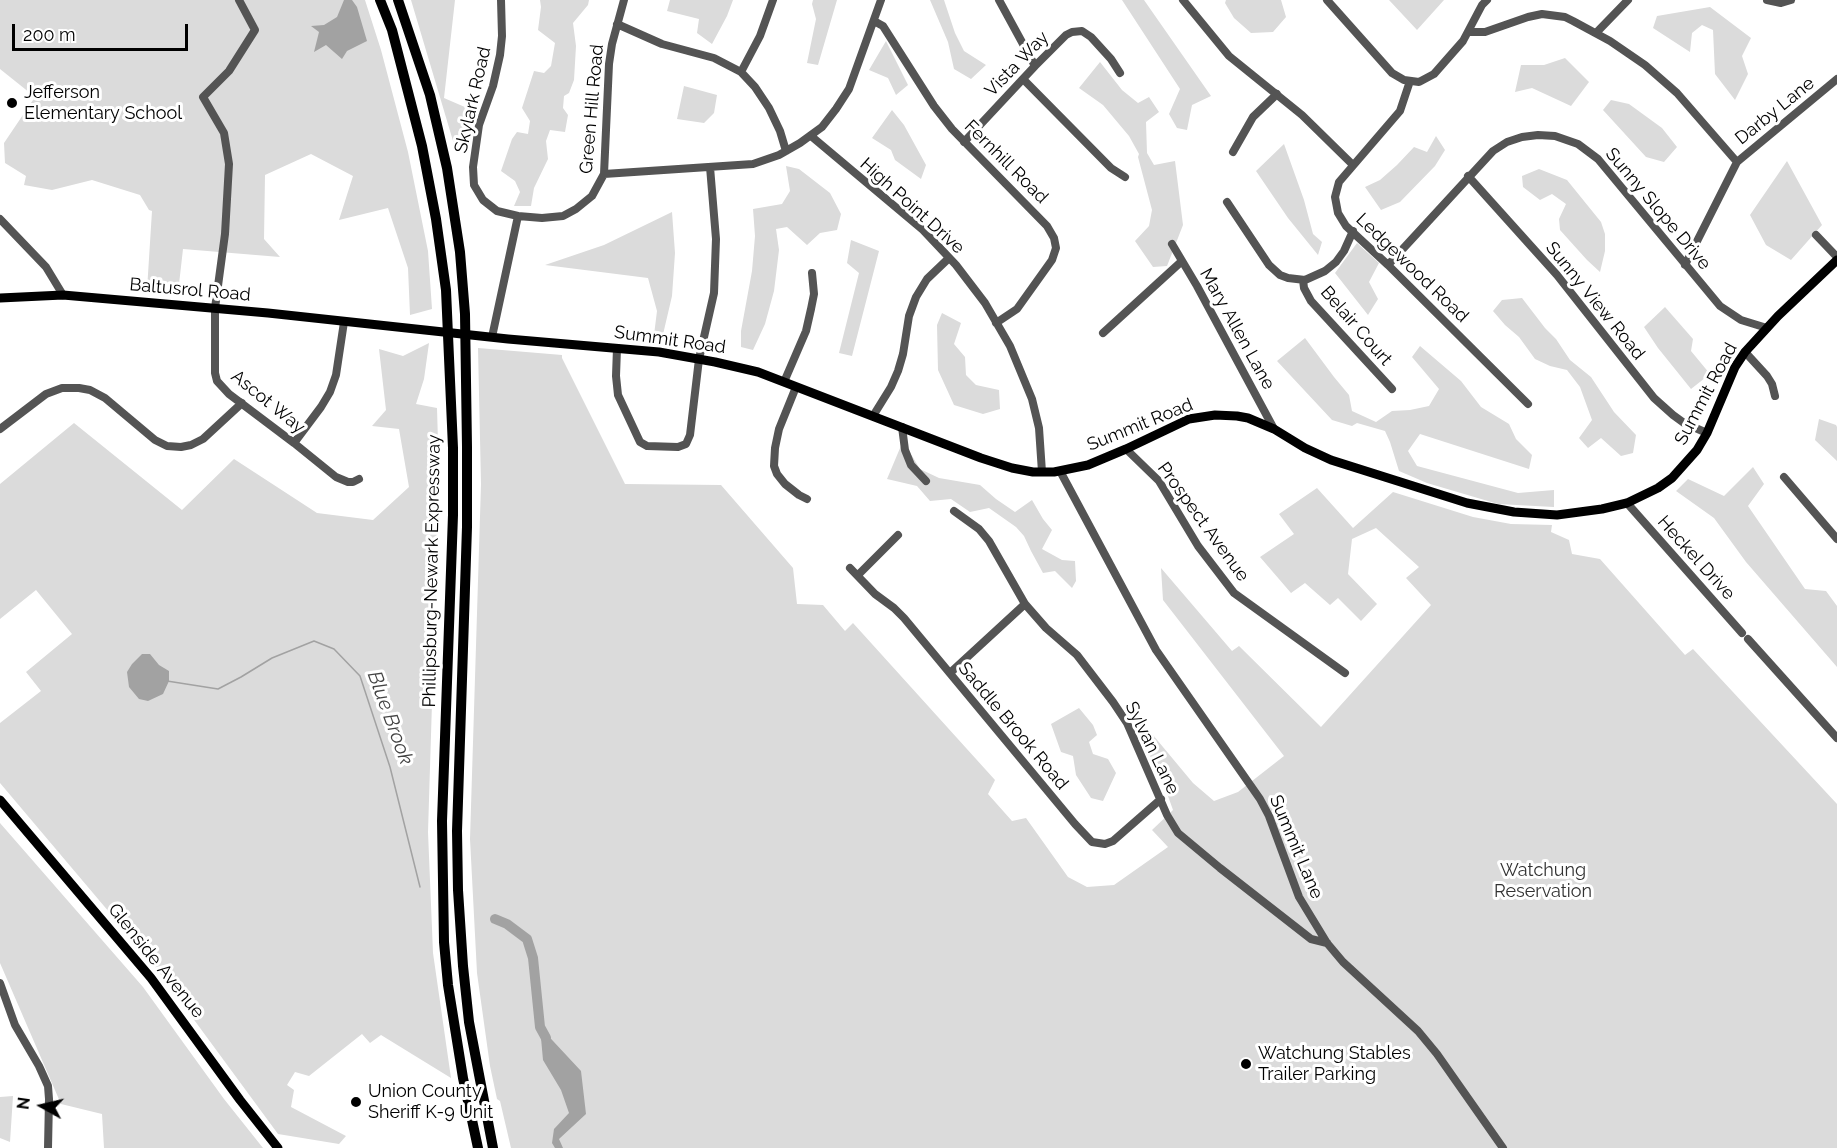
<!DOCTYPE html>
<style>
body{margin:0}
#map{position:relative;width:1837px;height:1148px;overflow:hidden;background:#fff;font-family:Raleway,sans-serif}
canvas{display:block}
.north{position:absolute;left:12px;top:1076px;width:60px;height:60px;-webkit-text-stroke:4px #fff;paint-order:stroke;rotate:278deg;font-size:16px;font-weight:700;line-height:24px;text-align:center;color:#000}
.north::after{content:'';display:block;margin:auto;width:21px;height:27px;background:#000;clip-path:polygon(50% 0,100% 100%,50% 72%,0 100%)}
.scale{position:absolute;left:12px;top:24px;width:176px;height:27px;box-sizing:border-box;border:3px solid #000;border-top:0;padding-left:8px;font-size:18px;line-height:21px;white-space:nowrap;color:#000;-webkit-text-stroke:4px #fff;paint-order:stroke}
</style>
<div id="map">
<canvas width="1837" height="1148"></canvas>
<div class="north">N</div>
<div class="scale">200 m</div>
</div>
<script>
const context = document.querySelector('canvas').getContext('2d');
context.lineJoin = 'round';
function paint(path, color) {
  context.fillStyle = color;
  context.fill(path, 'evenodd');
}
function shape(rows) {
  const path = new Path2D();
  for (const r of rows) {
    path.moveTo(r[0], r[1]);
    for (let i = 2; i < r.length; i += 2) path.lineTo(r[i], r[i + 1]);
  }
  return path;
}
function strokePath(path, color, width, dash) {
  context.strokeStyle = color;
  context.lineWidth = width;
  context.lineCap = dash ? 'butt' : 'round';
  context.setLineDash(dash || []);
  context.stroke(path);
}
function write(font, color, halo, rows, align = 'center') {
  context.font = font + ' Raleway,sans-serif';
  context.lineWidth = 6;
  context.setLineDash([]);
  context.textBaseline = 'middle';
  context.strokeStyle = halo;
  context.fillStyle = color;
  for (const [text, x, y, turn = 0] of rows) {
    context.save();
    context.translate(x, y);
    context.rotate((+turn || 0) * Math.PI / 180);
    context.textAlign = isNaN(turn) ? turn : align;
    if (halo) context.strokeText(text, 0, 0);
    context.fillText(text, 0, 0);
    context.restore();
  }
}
const green = shape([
 [0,0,365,0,381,50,408,152,428,251,432,309,410,315,408,268,388,208,339,220,353,176,311,154,265,175,264,239,280,257,183,249,178,293,147,290,152,211,149,210,140,195,92,180,52,190,24,185,26,176,5,163,4,143,35,97,0,69],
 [411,0,455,0,444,98,474,111,456,151],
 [540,0,589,0,588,5,573,23,576,46,574,80,569,93,564,96,563,108,568,115,565,132,550,130,546,141,548,159,534,188,531,206,514,206,520,192,515,181,501,171,512,139,517,132,528,134,530,121,522,108,534,71,544,73,551,66,555,43,538,30,541,7],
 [670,0,733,0,727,16,712,44,697,33,699,19,667,11],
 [813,0,837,0,818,65,807,63,816,19,812,4],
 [930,0,944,0,955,33,964,51,986,65,971,79,954,69,948,42],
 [1122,0,1144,0,1211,96,1192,105,1187,130,1177,128,1169,114,1180,89],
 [1226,0,1281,0,1286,17,1273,32,1251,33,1234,18,1225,3],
 [1389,0,1444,0,1417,30],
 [1710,7,1751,38,1742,56,1748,74,1735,100,1715,74,1713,30,1702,25,1692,33,1690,52,1653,28,1657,16],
 [886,41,908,85,896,95,888,78,869,70],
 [1565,58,1589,82,1571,106,1532,88,1515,92,1521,65,1544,65],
 [1100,62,1122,90,1138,103,1149,97,1159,112,1146,122,1147,153,1154,165,1175,161,1183,225,1167,266,1153,267,1135,241,1149,226,1152,210,1138,157,1139,154,1129,136,1103,105,1079,88],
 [684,86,717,95,714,113,704,123,677,119],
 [1611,100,1629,104,1662,128,1677,147,1664,162,1646,157,1603,110],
 [892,110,904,125,926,165,921,179,895,160,891,150,872,138],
 [1436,136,1445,150,1435,166,1400,202,1381,210,1365,187,1380,180,1397,165,1414,147,1427,152],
 [1284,144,1304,200,1313,234,1322,242,1318,255,1288,218,1256,171],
 [1787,161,1822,225,1791,260,1766,245,1750,215],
 [786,166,799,169,830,193,841,214,837,230,820,233,807,245,787,227,776,229,779,250,774,291,765,324,753,350,741,347,741,331,752,271,755,236,753,209,782,204,790,191],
 [1539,169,1567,180,1601,222,1605,234,1605,251,1600,272,1587,260,1560,230,1559,219,1566,204,1552,194,1540,200,1523,187,1522,176],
 [672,212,675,253,672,296,661,343,654,335,657,311,648,278,545,265,604,245],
 [851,240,879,251,852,356,839,353,859,273,847,263],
 [1357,243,1379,263,1369,282,1378,299,1368,315,1335,273],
 [1522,298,1545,328,1556,339,1570,360,1591,377,1614,412,1636,435,1633,453,1621,456,1601,438,1588,448,1579,438,1592,420,1580,387,1567,370,1550,366,1535,359,1519,337,1505,325,1493,311,1502,300],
 [1665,307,1693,339,1691,351,1710,374,1691,389,1658,348,1644,327],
 [942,313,961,323,954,344,965,357,966,375,976,385,999,390,1000,409,983,414,954,405,938,370,937,325],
 [1305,338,1334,377,1349,395,1352,411,1376,422,1392,411,1410,410,1429,406,1439,389,1412,357,1420,346,1461,381,1481,407,1509,424,1516,439,1532,455,1529,469,1420,434,1408,451,1417,466,1518,493,1554,490,1554,507,1498,504,1427,483,1399,471,1390,442,1385,431,1357,423,1352,426,1332,420,1277,361],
 [429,343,424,379,416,404,437,408,439,476,428,832,433,953,451,1078,381,1035,370,1043,362,1034,309,1076,295,1072,287,1085,294,1090,291,1107,346,1136,339,1144,278,1134,153,964,0,783,0,723,41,691,26,672,72,634,36,590,0,619,0,484,74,423,182,510,234,459,317,513,373,520,409,487,399,429,372,426,386,410,379,349,403,356],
 [478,348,562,355,562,358,625,484,721,485,793,568,797,604,823,605,845,631,853,623,995,780,988,794,1012,821,1026,818,1068,877,1087,887,1114,885,1168,847,1152,830,1173,810,1158,768,1144,747,1153,735,1193,783,1214,801,1238,792,1284,756,1163,600,1161,568,1232,651,1239,646,1321,727,1431,605,1406,578,1419,567,1376,528,1352,539,1348,574,1377,604,1361,621,1338,598,1330,605,1305,583,1291,593,1260,557,1294,534,1279,514,1317,488,1353,528,1393,492,1473,517,1511,524,1552,525,1551,532,1569,540,1572,554,1600,559,1685,655,1693,649,1837,804,1837,1148,511,1148,500,1101,497,1099,490,1066,477,973,470,839,481,484],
 [1819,419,1836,425,1837,427,1837,461,1815,440],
 [903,441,920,469,939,478,980,485,996,499,1015,512,1032,500,1043,519,1052,530,1042,549,1062,560,1075,561,1076,581,1072,588,1055,571,1043,573,1031,551,1024,536,1016,527,989,508,970,512,951,499,930,501,917,486,887,479],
 [1753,467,1764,484,1748,506,1805,589,1826,591,1837,606,1837,667,1746,562,1714,518,1676,491,1688,479,1724,496],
 [1079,708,1093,725,1097,735,1089,742,1093,754,1108,759,1116,773,1103,801,1091,798,1076,775,1073,756,1061,752,1051,724],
 [0,823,143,987,224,1099,263,1148,104,1148,102,1114,61,1104,0,963],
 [13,1096,10,1142,0,1138,0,1097]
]);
const water = shape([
 [344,0,352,0,357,7,367,41,347,51,342,59,326,45,314,52,319,32,311,26,324,25,337,17],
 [142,654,150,654,159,665,169,671,169,681,163,694,148,701,139,699,129,687,127,672,132,664],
 [540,1027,581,1071,586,1114,559,1139,563,1148,555,1148,552,1143,554,1129,569,1113,561,1090,543,1060]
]);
const stream = shape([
 [167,681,218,689,241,677,272,658,314,641,334,649,360,676,390,767,420,887]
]);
const river = shape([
 [495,919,507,924,527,939,533,958,540,1027,546,1038]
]);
const minor = shape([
 [239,0,255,30,229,71,203,97,224,133,229,164,225,234,215,308,215,373,217,381,229,394,294,443,336,477,348,482,353,482,359,479],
 [501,0,502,36,500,55,493,86,479,125,473,167,474,185,483,200,497,211,518,216,542,218,563,216,576,209,592,196,604,174,609,64,612,44,624,0],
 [999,0,1035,66],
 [1183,0,1229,56,1302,115,1353,165],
 [1327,0,1392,73,1404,80,1419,82,1434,74,1463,41,1482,5,1487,0],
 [1767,0,1781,3,1791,0],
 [874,21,883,26,934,106,952,129,1047,226,1054,238,1056,248,1052,260,1017,309,996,323],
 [617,24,662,44,714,58,741,72,755,87,769,108,780,131,786,151],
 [1468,32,1485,32,1528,17,1542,14,1565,17,1573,21,1610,41,1645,65,1677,93,1737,162],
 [1596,33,1628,0],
 [741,72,760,36,773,0],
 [1023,79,1111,168,1125,177],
 [1410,81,1400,111,1339,182,1335,197,1338,213,1346,226,1388,265,1528,404],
 [811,136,923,230,956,265,985,303,1010,346,1032,399,1039,428,1042,472],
 [964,142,1035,66,1066,35,1072,32,1082,31,1091,37,1111,59,1120,73],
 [1233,152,1253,117,1277,94],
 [604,174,753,164,779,155,800,143,822,127,836,109,849,89,881,0],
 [1468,176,1557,275,1654,398,1673,415,1684,423,1707,433],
 [1227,202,1269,265,1280,275,1288,278,1305,280,1325,271,1336,262,1344,251,1353,231],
 [0,219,46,267,63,295],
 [1816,235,1837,257],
 [1172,244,1197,286,1274,429],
 [1388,265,1493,151,1507,142,1522,137,1538,135,1555,136,1578,144,1598,159,1720,306,1741,320,1767,328],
 [1685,265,1737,162,1837,79],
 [1303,280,1304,288,1311,301,1392,389],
 [1103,333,1182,261],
 [492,337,518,216],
 [617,348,616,376,618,395,640,442,647,446,678,447,686,444,690,435,699,359,714,293,716,239,710,167],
 [1745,352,1767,376,1772,384,1775,396],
 [784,382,806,331,811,309,814,294,812,273],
 [796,387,779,429,775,448,774,466,777,474,785,484,799,495,807,499],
 [873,416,891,387,898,371,903,354,909,316,916,297,927,279,949,258],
 [902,427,905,450,911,465,926,481],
 [0,429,46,394,62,388,79,388,90,390,105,398,155,440,167,446,181,447,191,445,203,439,242,403],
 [294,443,321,407,330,392,336,375,344,322],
 [1126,449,1159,481,1198,546,1234,593,1345,673],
 [1060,471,1156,650,1260,799,1269,816,1299,897,1327,943,1343,962,1418,1031,1437,1054,1503,1148],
 [1784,477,1837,539],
 [1627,503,1742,633],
 [954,511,979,529,989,541,1025,604,1046,628,1077,655,1113,702,1127,723,1167,815,1178,833,1220,868,1311,939,1327,943],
 [850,568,875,594,894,608,904,618,1075,824,1092,842,1105,844,1113,841,1161,799],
 [858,575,898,535],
 [1748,639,1837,738],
 [950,673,1025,604],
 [0,983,15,1025,39,1066,48,1086,49,1099,48,1148]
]);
const major = shape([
 [0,298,63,295,268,313,508,339,659,352,715,362,758,372,981,458,1012,468,1033,472,1054,472,1088,465,1126,449,1189,419,1215,415,1237,416,1248,418,1274,429,1305,448,1331,460,1467,503,1514,512,1557,515,1602,509,1627,503,1658,488,1672,478,1697,450,1707,433,1735,367,1745,352,1778,316,1837,260],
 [0,800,151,978,240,1100,278,1148]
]);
const highway = shape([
 [380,0,392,30,422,146,436,219,446,290,453,448,453,515,442,821,444,942,448,985,463,1078,478,1148],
 [398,0,430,95,447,168,460,252,465,314,467,447,467,527,457,831,458,890,463,966,469,1022,493,1148]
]);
const markers = [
 [12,103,6,"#000"],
 [1246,1064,6,"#000"],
 [356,1102,6,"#000"]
];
const streetNames = [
 ["Vista Way",1017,64,-46],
 ["Skylark Road",473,100,-77],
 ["Green Hill Road",592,109,-85],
 ["Darby Lane",1775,111,-39],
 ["Fernhill Road",1006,162,45],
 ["High Point Drive",912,206,42],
 ["Sunny Slope Drive",1658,209,50],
 ["Ledgewood Road",1412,268,44],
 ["Baltusrol Road",190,290,5],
 ["Sunny View Road",1595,301,51],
 ["Belair Court",1356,326,49],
 ["Mary Allen Lane",1237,329,61],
 ["Summit Road",670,340,8],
 ["Summit Road",1706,394,-62],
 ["Ascot Way",268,402,39],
 ["Summit Road",1140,425,-22],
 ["Prospect Avenue",1203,522,54],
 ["Heckel Drive",1696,558,48],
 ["Phillipsburg-Newark Expressway",432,571,-89],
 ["Saddle Brook Road",1013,726,50],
 ["Sylvan Lane",1152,748,64],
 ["Summit Lane",1296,847,67],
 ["Glenside Avenue",156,961,51]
];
const poiNames = [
 ["Jefferson",24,93],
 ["Elementary School",24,114],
 ["Watchung Stables",1258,1054],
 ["Trailer Parking",1258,1075],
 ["Union County",368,1092],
 ["Sheriff K-9 Unit",368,1113]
];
const parkNames = [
 ["Watchung",1543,871],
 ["Reservation",1543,892]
];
const waterNames = [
 ["Blue Brook",390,718,70]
];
paint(green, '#dbdbdb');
paint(water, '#a2a2a2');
strokePath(stream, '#a2a2a2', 1.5);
strokePath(river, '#a2a2a2', 10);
strokePath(minor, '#545454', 8);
strokePath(major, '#000', 9);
strokePath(highway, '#000', 10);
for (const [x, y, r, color] of markers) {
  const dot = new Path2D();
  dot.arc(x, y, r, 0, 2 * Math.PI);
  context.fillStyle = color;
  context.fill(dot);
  strokePath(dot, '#fff', 2);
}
write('18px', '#000', '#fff', streetNames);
write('18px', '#000', '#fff', poiNames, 'left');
write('18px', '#323232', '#fff', parkNames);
write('italic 20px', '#434343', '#fff', waterNames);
</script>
